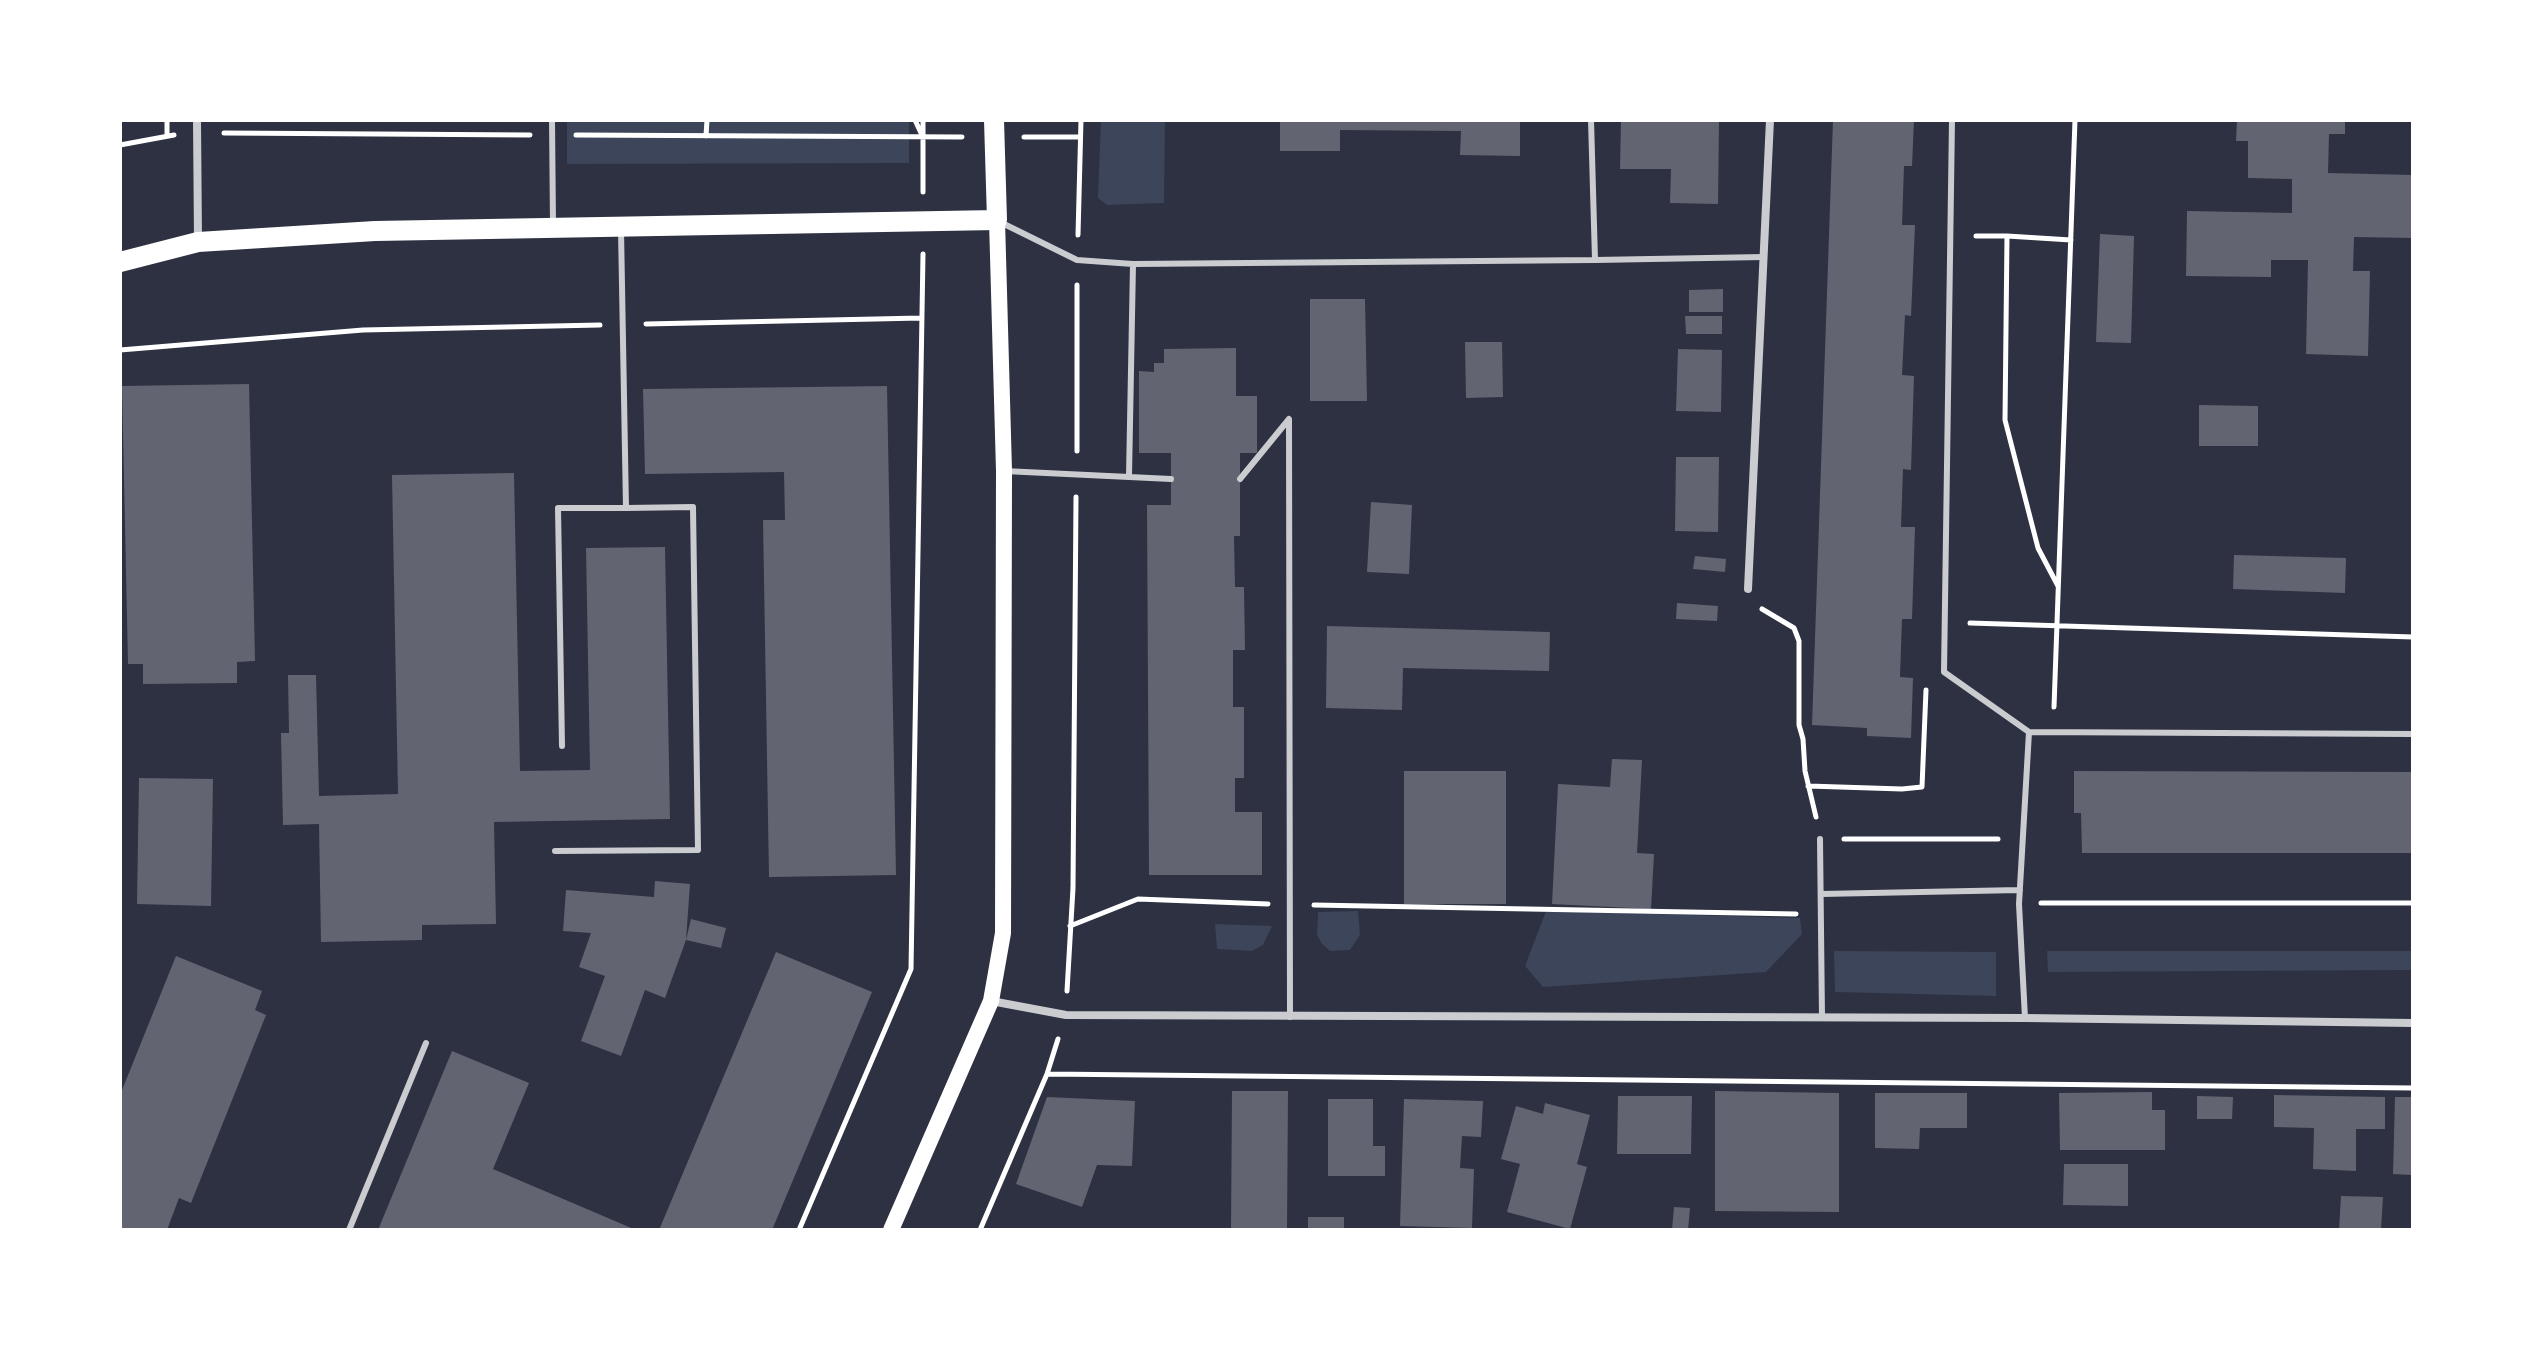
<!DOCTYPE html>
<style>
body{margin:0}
#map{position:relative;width:2533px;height:1350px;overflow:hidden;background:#2d3142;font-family:Helvetica,sans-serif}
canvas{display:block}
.frame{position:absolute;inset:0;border:122px solid #fff;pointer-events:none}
</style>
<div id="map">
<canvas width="2533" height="1350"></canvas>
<div class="frame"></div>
</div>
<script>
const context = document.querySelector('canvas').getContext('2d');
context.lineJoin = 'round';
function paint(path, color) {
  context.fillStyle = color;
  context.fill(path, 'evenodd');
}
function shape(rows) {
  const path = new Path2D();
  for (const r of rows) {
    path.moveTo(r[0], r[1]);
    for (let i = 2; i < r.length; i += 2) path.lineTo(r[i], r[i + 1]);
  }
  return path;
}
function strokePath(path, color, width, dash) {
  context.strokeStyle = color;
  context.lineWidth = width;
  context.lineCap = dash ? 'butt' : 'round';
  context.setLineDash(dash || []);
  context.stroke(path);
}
const green = shape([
 [567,120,909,120,909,163,567,164],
 [1101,120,1165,120,1164,203,1107,205,1098,198],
 [1358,911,1360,935,1350,950,1330,951,1322,944,1317,935,1318,912],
 [1546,911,1800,918,1802,934,1766,972,1543,987,1525,966],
 [1215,924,1272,926,1263,945,1252,951,1217,949],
 [1834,951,1996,952,1996,996,1835,992],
 [2047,951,2413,951,2413,970,2048,972]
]);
const building = shape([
 [1280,120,1520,120,1520,156,1460,155,1461,131,1340,130,1340,151,1280,151],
 [1621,120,1719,120,1718,204,1670,203,1671,169,1620,169],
 [1833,120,1914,120,1912,166,1904,166,1902,225,1915,225,1911,316,1905,315,1902,375,1914,376,1911,470,1903,469,1901,527,1915,527,1912,619,1902,619,1900,677,1913,678,1911,738,1867,736,1867,728,1812,725],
 [2237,120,2345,120,2345,134,2329,134,2328,173,2413,175,2413,238,2354,237,2353,271,2370,271,2368,356,2306,354,2308,260,2271,260,2271,277,2186,276,2187,211,2292,213,2292,179,2248,178,2248,141,2236,141],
 [2100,234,2134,236,2131,343,2096,342],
 [1723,289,1723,312,1689,312,1689,290],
 [1310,299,1365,299,1367,401,1310,401],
 [1685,316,1722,316,1722,334,1686,334],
 [1465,342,1502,342,1503,397,1466,398],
 [1236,348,1236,396,1257,396,1257,453,1240,453,1240,536,1234,536,1235,587,1244,587,1245,650,1233,650,1233,707,1244,707,1244,778,1235,778,1235,812,1262,812,1262,875,1149,875,1147,505,1171,505,1171,453,1139,453,1139,371,1154,372,1154,363,1164,363,1164,349],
 [1678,349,1722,350,1721,412,1676,411],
 [249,384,255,661,237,662,237,683,143,684,143,664,128,664,122,386],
 [887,386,896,875,769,877,763,520,785,520,784,472,645,474,643,389],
 [2199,405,2258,406,2258,446,2199,446],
 [1676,457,1719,457,1718,532,1675,531],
 [514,473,520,771,590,770,586,548,665,547,670,819,494,822,496,924,422,925,422,940,321,942,319,824,283,825,281,733,289,733,288,675,316,675,319,796,398,794,392,475],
 [1371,502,1412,505,1409,574,1367,572],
 [2234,555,2346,558,2345,593,2233,589],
 [1695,556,1726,559,1725,572,1693,569],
 [1677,603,1718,606,1717,621,1676,619],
 [1327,626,1550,632,1549,671,1403,668,1402,710,1326,708],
 [1612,759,1642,760,1637,853,1654,854,1651,909,1552,904,1558,784,1610,787],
 [1404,771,1506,771,1506,904,1404,904],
 [2074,771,2413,772,2413,853,2082,853,2081,813,2074,813],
 [139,778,213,779,211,906,137,904],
 [655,881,690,884,686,940,665,998,645,990,621,1056,581,1041,605,976,579,967,591,933,563,931,566,890,654,897],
 [691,919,726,928,721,948,686,940],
 [776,952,872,992,772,1230,659,1230],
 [176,956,262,991,255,1010,266,1015,191,1203,179,1198,167,1230,120,1230,120,1095],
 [452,1051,529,1083,493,1169,636,1230,378,1230],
 [1232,1091,1288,1091,1287,1230,1231,1230],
 [1715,1091,1839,1093,1839,1212,1715,1211],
 [2152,1092,2152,1110,2165,1110,2165,1150,2060,1150,2059,1093],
 [1875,1093,1967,1093,1967,1128,1920,1128,1919,1149,1875,1148],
 [2274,1095,2385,1097,2385,1129,2356,1129,2356,1171,2313,1169,2314,1128,2274,1127],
 [1618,1096,1692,1096,1691,1154,1617,1154],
 [2197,1096,2233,1097,2232,1119,2197,1119],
 [1047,1097,1135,1101,1132,1166,1097,1165,1082,1207,1016,1184],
 [2395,1097,2413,1097,2413,1175,2393,1174],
 [1328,1099,1373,1099,1373,1146,1385,1146,1385,1176,1328,1176],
 [1404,1099,1483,1101,1481,1137,1462,1136,1460,1168,1474,1169,1472,1228,1400,1226],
 [1545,1103,1590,1115,1577,1164,1587,1167,1570,1229,1507,1212,1520,1164,1501,1159,1516,1106,1543,1114],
 [2064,1164,2128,1164,2128,1206,2063,1205],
 [2341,1196,2383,1197,2381,1230,2339,1230],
 [1674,1207,1690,1208,1688,1230,1672,1230],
 [1308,1217,1344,1217,1344,1230,1308,1230]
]);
const path = shape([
 [167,120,167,135],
 [915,120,921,133],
 [923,120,923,192],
 [224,133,530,135],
 [576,135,962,137],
 [706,136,707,120],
 [1024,137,1080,137],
 [120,145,174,135],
 [1078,235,1081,120],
 [1976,236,2007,236],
 [646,324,921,318],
 [120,350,363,330,600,325],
 [1077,451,1077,285],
 [2058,586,2038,548,2005,420,2007,236,2071,240],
 [1762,609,1794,628,1799,641,1799,725,1803,739,1805,771,1816,817],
 [1970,623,2413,637],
 [2054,707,2075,120],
 [1808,786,1902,789,1922,787,1926,690],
 [1844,839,1998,839],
 [2041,903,2413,903],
 [1314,905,1796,914],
 [1070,926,1138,899,1268,904],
 [1067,991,1073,888,1076,497],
 [1047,1074,2413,1088],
 [799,1230,911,969,923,254],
 [980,1230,1047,1074,1058,1039]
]);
const service = shape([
 [552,120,553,224],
 [1952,120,1944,672,2029,732,2019,904,2025,1018],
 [1000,222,1077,260,1133,264,1595,260,1591,120],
 [1595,260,1763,257],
 [1004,471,1171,479],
 [1129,476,1133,264],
 [1240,479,1289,419,1290,1017],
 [2029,732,2413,734],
 [562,746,558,508,626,508,621,230],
 [1820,839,1822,1018],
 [555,851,698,850,693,507,626,508],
 [1821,894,2020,890],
 [349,1230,426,1043]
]);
const minor = shape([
 [197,120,198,241],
 [1748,589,1770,120],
 [991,1001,1066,1015,2025,1018,2413,1023]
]);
const secondary = shape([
 [891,1230,991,1001,1003,933,1004,471,997,220]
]);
const primary = shape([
 [120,262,198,242,375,231,997,220,994,120]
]);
paint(green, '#3c4559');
paint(building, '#626471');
strokePath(path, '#fff', 5);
strokePath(service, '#caccd0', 6);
strokePath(minor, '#caccd0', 8);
strokePath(secondary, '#fff', 16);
strokePath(primary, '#fff', 20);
</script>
